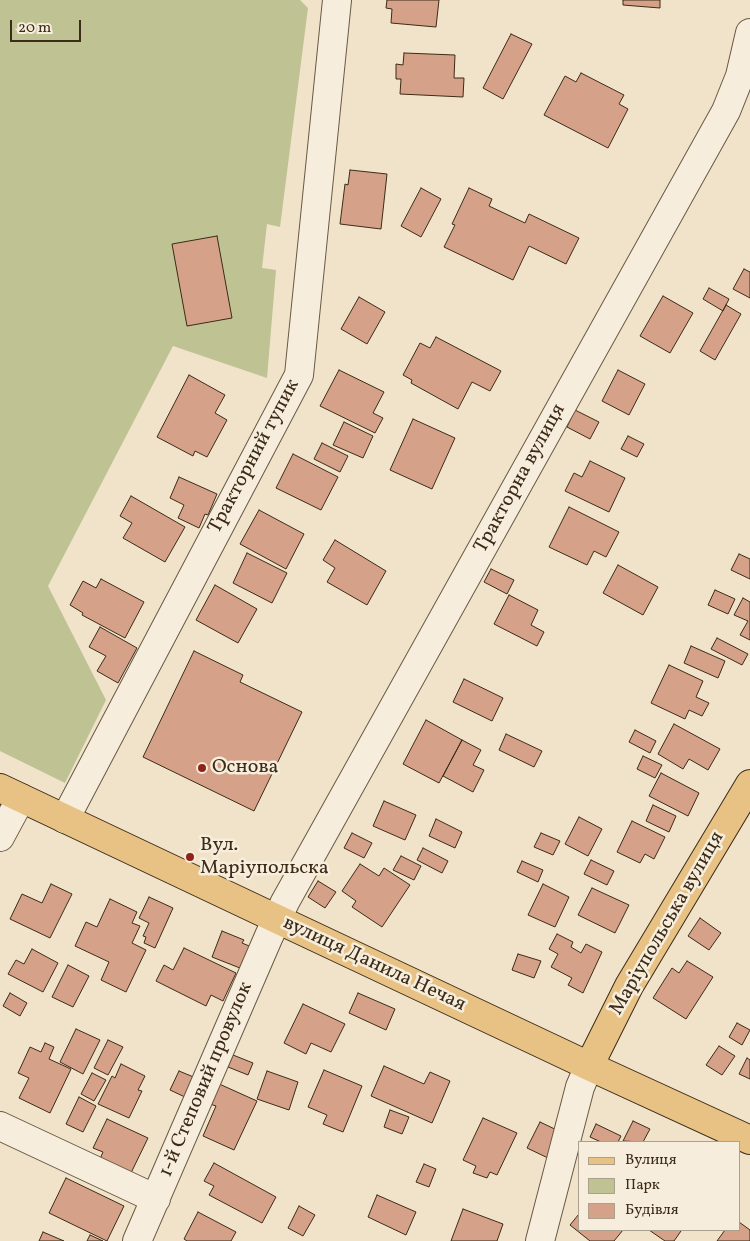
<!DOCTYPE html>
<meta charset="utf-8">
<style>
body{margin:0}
#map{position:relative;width:750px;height:1241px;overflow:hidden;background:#f1e3c9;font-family:Vollkorn,serif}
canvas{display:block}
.legend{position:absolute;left:578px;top:1141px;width:162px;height:90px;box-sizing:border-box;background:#f6eddc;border:1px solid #ab9f8d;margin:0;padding:6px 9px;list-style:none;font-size:15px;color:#3b2b17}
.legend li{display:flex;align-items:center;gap:10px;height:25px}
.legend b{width:25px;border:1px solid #ab9f8d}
.scale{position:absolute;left:10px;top:20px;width:71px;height:22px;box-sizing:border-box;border:2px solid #3b2b17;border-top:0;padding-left:6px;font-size:15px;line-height:18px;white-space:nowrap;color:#3b2b17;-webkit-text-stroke:4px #f6eddc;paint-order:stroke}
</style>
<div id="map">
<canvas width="750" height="1241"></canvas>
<ul class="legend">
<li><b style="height:6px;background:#e8c284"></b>Вулиця</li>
<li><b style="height:14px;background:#bfc293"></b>Парк</li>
<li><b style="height:14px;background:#d6a189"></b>Будівля</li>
</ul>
<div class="scale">20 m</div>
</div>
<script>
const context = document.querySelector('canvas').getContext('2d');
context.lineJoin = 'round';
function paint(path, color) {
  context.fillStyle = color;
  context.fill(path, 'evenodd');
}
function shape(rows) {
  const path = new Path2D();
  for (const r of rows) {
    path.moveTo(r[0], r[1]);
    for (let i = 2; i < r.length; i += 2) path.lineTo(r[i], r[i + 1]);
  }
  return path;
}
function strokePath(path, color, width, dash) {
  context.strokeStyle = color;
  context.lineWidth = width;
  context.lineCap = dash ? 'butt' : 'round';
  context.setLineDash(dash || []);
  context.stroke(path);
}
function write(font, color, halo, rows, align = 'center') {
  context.font = font + ' Vollkorn,serif';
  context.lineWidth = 5;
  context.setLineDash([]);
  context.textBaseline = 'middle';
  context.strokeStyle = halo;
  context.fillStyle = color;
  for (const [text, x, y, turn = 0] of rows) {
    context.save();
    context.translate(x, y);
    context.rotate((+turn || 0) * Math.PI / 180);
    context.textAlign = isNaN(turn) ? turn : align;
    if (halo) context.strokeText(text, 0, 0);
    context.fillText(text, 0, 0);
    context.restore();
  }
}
const green = shape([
 [0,0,300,0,308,8,280,227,267,224,262,268,276,270,267,378,173,346,48,586,106,700,65,783,0,751]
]);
const building = shape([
 [387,0,439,0,436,27,391,23,392,9,386,8,387,0],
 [623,0,660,0,660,8,623,5,623,0],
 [511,34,532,44,503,99,483,88,511,34],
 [404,53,455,55,454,78,464,78,463,97,400,94,401,79,396,79,396,64,403,65,404,53],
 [581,73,624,95,619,104,628,109,608,148,544,115,565,76,576,82,581,73],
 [350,170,387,174,381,229,340,224,345,184,348,185,350,170],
 [421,188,441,199,421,237,401,226,421,188],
 [469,188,492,199,489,206,525,223,529,214,579,238,566,264,529,246,513,280,444,247,455,225,452,224,469,188],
 [217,236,232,318,187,326,172,244,217,236],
 [744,269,750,272,750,298,733,289,744,269],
 [709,288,729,299,723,311,703,299,709,288],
 [663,296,693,313,670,353,640,336,663,296],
 [359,297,385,312,367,344,341,329,359,297],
 [726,305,741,314,715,360,700,351,726,305],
 [436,337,501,371,490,391,472,382,458,409,411,383,412,380,403,375,420,343,430,348,436,337],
 [339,370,384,392,373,413,383,418,375,433,320,406,339,370],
 [618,370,645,384,629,415,602,401,618,370],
 [189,375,225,395,215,413,227,420,207,457,195,451,193,456,157,437,189,375],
 [575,410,599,422,590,439,567,427,575,410],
 [413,419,455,438,432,489,390,470,413,419],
 [344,422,373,436,363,458,333,445,344,422],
 [628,436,644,444,637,457,621,449,628,436],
 [322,443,348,456,340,472,314,459,322,443],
 [293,454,338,477,321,510,276,488,293,454],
 [590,461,625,478,609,512,565,491,574,473,582,477,590,461],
 [179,477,217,494,208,515,205,514,199,528,178,518,184,505,170,498,179,477],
 [131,496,185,527,165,562,123,538,132,523,120,516,131,496],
 [569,507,619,532,606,557,594,551,587,565,549,547,569,507],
 [259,510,304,534,286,569,240,544,259,510],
 [335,540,386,571,367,605,327,582,335,568,323,560,335,540],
 [247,553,287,573,272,603,233,583,247,553],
 [739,554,750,559,750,579,731,570,739,554],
 [618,565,658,587,643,615,603,593,618,565],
 [491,569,514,580,507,594,484,582,491,569],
 [101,579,144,602,125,638,82,615,83,613,70,605,83,581,96,588,101,579],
 [215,585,257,609,238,643,196,620,215,585],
 [715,590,735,599,728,614,708,605,715,590],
 [509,595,538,610,531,625,544,632,537,646,494,624,509,595],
 [743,598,750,602,750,640,740,635,748,621,734,615,743,598],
 [100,627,137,648,118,683,97,671,106,656,89,647,100,627],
 [717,638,748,654,742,665,711,649,717,638],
 [691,646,725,661,718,678,684,663,691,646],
 [194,651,243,675,240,682,302,712,254,811,143,757,194,651],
 [669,665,703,681,696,697,709,703,702,716,689,710,685,719,651,703,669,665],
 [464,679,503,698,492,721,453,702,464,679],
 [426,720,462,740,439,783,403,764,426,720],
 [674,724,720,749,708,770,689,759,683,769,658,754,674,724],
 [635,730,656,741,650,753,629,742,635,730],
 [506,734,542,751,534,767,499,750,506,734],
 [462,740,481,750,473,765,484,770,473,792,443,776,462,740],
 [643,756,662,765,655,778,637,769,643,756],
 [661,773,699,793,688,816,649,796,661,773],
 [384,801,416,815,405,840,373,826,384,801],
 [653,805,676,816,669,832,646,821,653,805],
 [579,817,602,829,588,856,565,844,579,817],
 [436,819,462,832,455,848,429,836,436,819],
 [632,821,665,837,654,859,645,854,640,863,617,852,632,821],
 [352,833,372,843,364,858,344,848,352,833],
 [541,833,560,841,553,855,534,847,541,833],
 [423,848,448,861,442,873,417,860,423,848],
 [401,856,421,866,414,880,393,870,401,856],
 [591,860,614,871,607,885,584,874,591,860],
 [522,861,543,870,538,882,517,872,522,861],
 [360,864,379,876,384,868,410,885,382,927,352,907,356,901,342,891,360,864],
 [318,881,336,892,325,908,308,897,318,881],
 [51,884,72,894,50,938,10,919,22,894,42,903,51,884],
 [543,884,569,897,555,927,528,915,543,884],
 [592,888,629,905,615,933,578,915,592,888],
 [149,897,173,908,155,948,144,943,146,937,143,936,149,923,139,918,149,897],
 [110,899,137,912,132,923,140,926,132,943,146,950,126,992,101,980,109,962,75,946,86,922,97,927,110,899],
 [700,918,721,933,709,950,688,936,700,918],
 [222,931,244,940,242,943,254,948,245,970,212,957,222,931],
 [557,934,573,942,571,947,581,953,586,944,602,952,583,993,568,985,572,978,551,967,558,954,549,949,557,934],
 [184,948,236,973,223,1001,211,995,206,1006,156,981,164,965,173,970,184,948],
 [32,949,58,963,43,992,8,974,16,960,24,964,32,949],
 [518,954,541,961,534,978,512,970,518,954],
 [687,961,713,977,686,1019,653,998,672,968,679,973,687,961],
 [68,965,89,976,73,1007,52,997,68,965],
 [10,993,27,1003,20,1016,3,1006,10,993],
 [358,993,395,1009,386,1030,349,1013,358,993],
 [303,1004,345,1024,331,1052,311,1043,306,1054,284,1043,303,1004],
 [737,1023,750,1030,742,1045,729,1037,737,1023],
 [76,1029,100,1040,83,1074,60,1062,76,1029],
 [108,1040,123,1047,108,1075,94,1068,108,1040],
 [45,1043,54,1047,49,1059,71,1069,50,1113,19,1098,29,1078,18,1073,30,1047,41,1052,45,1043],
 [719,1046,735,1056,722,1075,706,1065,719,1046],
 [233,1055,253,1063,248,1075,228,1067,233,1055],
 [747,1058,750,1060,750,1079,739,1074,747,1058],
 [121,1064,145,1076,138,1090,142,1091,129,1118,98,1104,112,1076,115,1078,121,1064],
 [384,1066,424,1084,430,1072,450,1081,432,1123,371,1096,384,1066],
 [324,1070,362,1086,343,1132,323,1124,327,1115,308,1107,324,1070],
 [179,1071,196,1078,187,1098,170,1090,179,1071],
 [267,1071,298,1082,289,1110,257,1099,267,1071],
 [92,1073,106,1080,94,1101,81,1094,92,1073],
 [217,1083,257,1101,234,1150,203,1136,216,1106,207,1103,217,1083],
 [79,1097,96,1106,83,1132,66,1124,79,1097],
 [390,1110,409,1117,402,1134,384,1127,390,1110],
 [483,1118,517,1133,497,1175,490,1172,487,1178,473,1173,476,1166,463,1160,483,1118],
 [107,1119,148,1138,130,1175,99,1161,103,1152,93,1148,107,1119],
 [633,1121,650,1129,643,1142,623,1141,633,1121],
 [540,1122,561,1132,548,1158,527,1148,540,1122],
 [596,1124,621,1136,618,1142,601,1142,590,1137,596,1124],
 [214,1163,276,1197,262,1223,209,1195,214,1186,204,1181,214,1163],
 [424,1164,436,1169,429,1187,416,1182,424,1164],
 [66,1178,124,1206,107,1241,49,1213,66,1178],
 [377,1195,416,1212,406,1235,368,1217,377,1195],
 [299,1206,315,1215,303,1236,288,1228,299,1206],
 [463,1209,503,1224,497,1241,451,1241,463,1209],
 [198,1212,236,1232,231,1241,187,1241,184,1239,198,1212],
 [579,1214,579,1230,623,1230,614,1241,590,1241,570,1225,579,1214],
 [739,1222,750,1230,750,1241,717,1241,725,1230,739,1230,739,1222],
 [649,1230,680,1230,681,1231,674,1241,665,1241,649,1230],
 [43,1232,64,1241,39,1241,43,1232],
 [90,1235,103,1241,87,1241,90,1235]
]);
const minor = shape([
 [65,819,299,375,337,0],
 [0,837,21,798],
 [0,1126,156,1199],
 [137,1241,269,936,285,902,726,111,740,76,750,33],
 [540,1241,580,1087,589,1066]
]);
const major = shape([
 [0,788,277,919,589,1066,750,1140],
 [589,1066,629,986,750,784]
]);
const markers = [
 [202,768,5,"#8f2418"],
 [190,857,5,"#8f2418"]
];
const streetNames = [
 ["Тракторний тупик",255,457,-62],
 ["Тракторна вулиця",521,479,-61],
 ["Маріупольська вулиця",668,924,-60],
 ["вулиця Данила Нечая",374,965,25],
 ["1-й Степовий провулок",207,1080,-67]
];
const poiNames = [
 ["Основа",212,768],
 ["Вул.",200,846],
 ["Маріупольска",200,869]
];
paint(green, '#bfc293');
paint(building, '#d6a189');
strokePath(building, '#3b2b17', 1);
strokePath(minor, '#685944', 30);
strokePath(major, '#3b2b17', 30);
strokePath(minor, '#f6eddc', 28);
strokePath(major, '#e8c284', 28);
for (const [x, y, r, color] of markers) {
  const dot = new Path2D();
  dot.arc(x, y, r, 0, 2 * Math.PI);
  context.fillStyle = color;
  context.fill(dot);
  strokePath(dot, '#f6eddc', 2);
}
write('20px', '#3b2b17', '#f6eddc', streetNames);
write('20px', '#3b2b17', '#f6eddc', poiNames, 'left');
</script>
